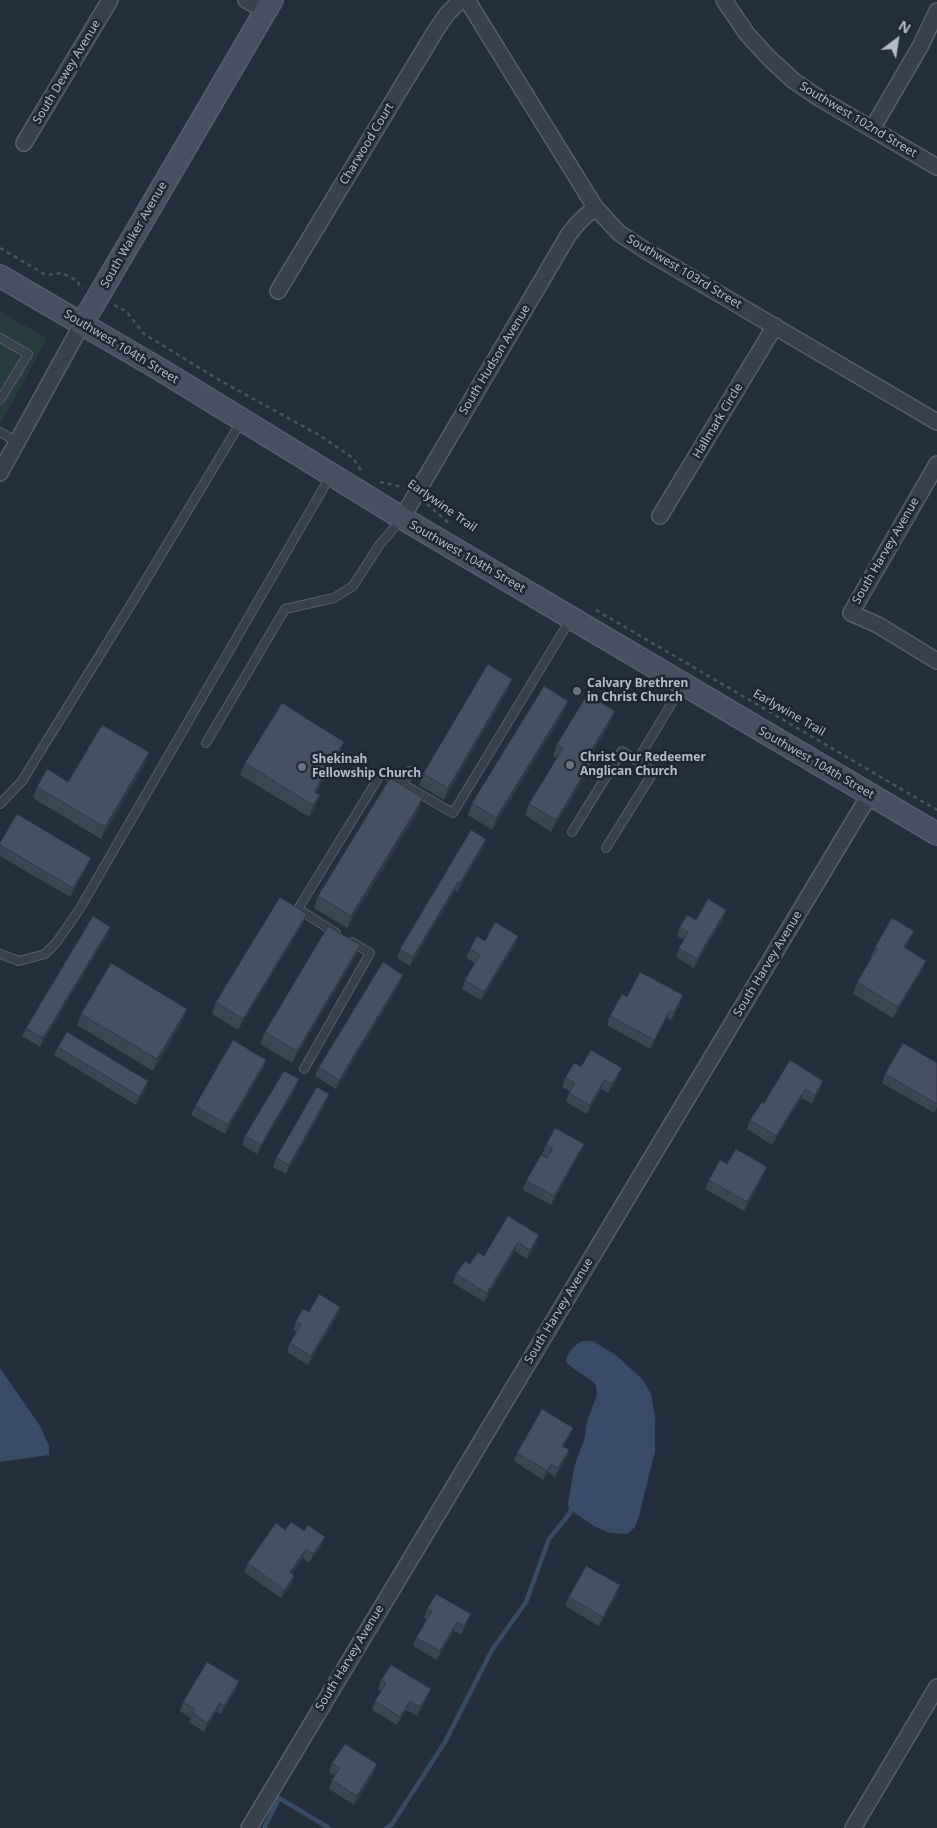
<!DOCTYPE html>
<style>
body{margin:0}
#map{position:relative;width:937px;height:1828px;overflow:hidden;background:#242f3e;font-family:"Noto Sans",sans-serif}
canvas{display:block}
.north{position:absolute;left:872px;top:15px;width:50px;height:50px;-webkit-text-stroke:4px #1d2633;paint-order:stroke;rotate:31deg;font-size:14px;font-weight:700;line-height:20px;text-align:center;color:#b4bcc9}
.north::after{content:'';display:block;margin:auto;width:18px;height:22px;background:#b4bcc9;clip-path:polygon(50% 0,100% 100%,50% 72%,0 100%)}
</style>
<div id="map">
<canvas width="937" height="1828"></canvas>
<div class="north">N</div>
</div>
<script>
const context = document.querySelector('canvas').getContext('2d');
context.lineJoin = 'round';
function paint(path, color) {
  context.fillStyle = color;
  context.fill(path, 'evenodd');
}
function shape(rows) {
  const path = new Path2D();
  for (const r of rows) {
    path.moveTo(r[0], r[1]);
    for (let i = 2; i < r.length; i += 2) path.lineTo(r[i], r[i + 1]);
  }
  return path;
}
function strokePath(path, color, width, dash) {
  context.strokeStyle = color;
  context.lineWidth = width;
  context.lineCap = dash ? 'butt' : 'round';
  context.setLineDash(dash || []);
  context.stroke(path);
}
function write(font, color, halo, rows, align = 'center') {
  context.font = font + ' "Noto Sans",sans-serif';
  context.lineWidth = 5;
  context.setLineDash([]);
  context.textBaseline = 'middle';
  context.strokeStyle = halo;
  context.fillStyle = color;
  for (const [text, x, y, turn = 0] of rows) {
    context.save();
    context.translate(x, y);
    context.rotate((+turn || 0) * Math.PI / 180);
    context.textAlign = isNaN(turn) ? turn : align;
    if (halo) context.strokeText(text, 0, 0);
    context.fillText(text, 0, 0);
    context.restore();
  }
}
const green = shape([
 [0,312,47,338,0,425]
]);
const water = shape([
 [582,1341,593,1341,617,1356,642,1379,651,1394,655,1417,655,1451,639,1516,635,1527,627,1534,610,1533,596,1527,573,1512,568,1505,574,1467,585,1437,587,1421,597,1395,596,1385,592,1381,574,1369,566,1362,567,1356,573,1347],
 [0,1368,40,1426,49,1446,49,1455,0,1462]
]);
const stream = shape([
 [264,1828,279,1798,329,1828],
 [386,1828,392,1824,445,1742,492,1650,526,1602,549,1539,570,1513,572,1504]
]);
const path = shape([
 [0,248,46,275,62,273,78,281,79,286,83,288],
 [114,305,126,311,144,334,221,381,319,435,353,458,362,472],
 [380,482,398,486,403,489],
 [427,504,451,525],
 [596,610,937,810]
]);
const lane = shape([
 [0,338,28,354,0,400],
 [0,432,18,442],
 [206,743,285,609,334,598,353,586,380,544,401,520],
 [403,783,410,771],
 [0,804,22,781,135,598,241,422],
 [572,832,622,751,637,761],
 [606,848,654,771,637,761,682,686],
 [336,933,298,909,382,772,453,813,570,620],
 [0,954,19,961,45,954,56,943,79,910,331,475],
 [304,1069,370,953,352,942]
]);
const street = shape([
 [246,0,265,11],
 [467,0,595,207,619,233,648,252,937,422],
 [724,0,747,34,770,59,794,81,819,98,937,167],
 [872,129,921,45,937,11],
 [24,143,110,0],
 [278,291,436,30,447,14,461,0],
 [937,464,851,613,878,625,937,661],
 [0,473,82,324],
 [660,516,775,326],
 [402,518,569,234,578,223,595,207],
 [249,1828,870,794],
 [853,1828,937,1687]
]);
const secondary = shape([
 [0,276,161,370,402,518,937,834],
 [82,324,272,0]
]);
const wall = shape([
 [512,679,508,690,444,800,419,785,423,774],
 [568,701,564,712,492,830,468,815,472,803],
 [615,711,610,723,588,760,587,774,551,832,525,815,529,804,557,758,553,756,557,744],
 [340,753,316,793,315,807,309,817,240,775,245,763],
 [145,764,101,839,33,798,37,787,68,782],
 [419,810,347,928,314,908,318,896],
 [0,843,87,867,70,897,0,856],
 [483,848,457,892,455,891,410,966,397,958,400,949],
 [726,910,723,919,694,968,676,957,679,948,684,940,677,936,680,927,696,920],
 [302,925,238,1030,212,1014,216,1002],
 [110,927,107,935,40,1047,22,1036,26,1028],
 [518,936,515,945,481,1000,462,989,465,980,475,963,466,958,470,949,485,941],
 [909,943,906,948,926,961,921,972,893,1018,853,994,857,982,871,959,870,959,875,947],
 [360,945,356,956,292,1063,260,1044,265,1032],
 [400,984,336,1089,315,1076,319,1067],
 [627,997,680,1004,671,1021,667,1018,650,1049,607,1025,610,1016],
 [81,1014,183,1021,153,1071,77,1025],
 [58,1047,145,1090,136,1105,54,1055],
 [266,1060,263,1069,225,1134,191,1115,195,1106],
 [790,1060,820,1090,812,1104,801,1098,772,1145,747,1129,750,1120,764,1103],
 [937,1063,937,1107,934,1113,882,1083,885,1074],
 [581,1067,618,1077,608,1093,601,1089,587,1114,566,1102,570,1091,562,1087,565,1078],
 [299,1079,296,1088,257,1154,242,1145,245,1136],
 [326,1103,286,1174,273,1167,276,1158],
 [584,1144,580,1153,551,1205,523,1190,526,1181,548,1157,542,1154,546,1145],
 [763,1176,744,1211,705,1189,709,1180],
 [508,1216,539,1235,536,1244,527,1259,515,1251,484,1302,453,1283,456,1274,484,1256],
 [340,1307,337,1316,308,1365,287,1352,290,1343,297,1332,293,1330,296,1321,309,1312],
 [573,1428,569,1437,563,1447,569,1450,566,1459,555,1477,548,1472,543,1480,514,1461,517,1453],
 [285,1530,321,1546,309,1563,303,1558,292,1574,294,1576,291,1584,281,1598,244,1572,248,1563],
 [617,1594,599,1626,565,1606,569,1597],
 [427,1609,467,1623,461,1635,454,1631,437,1660,413,1646,416,1638,427,1619,424,1618],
 [381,1680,427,1698,417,1716,406,1710,397,1725,372,1710,375,1701,381,1691,378,1689],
 [239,1681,236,1690,221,1714,216,1712,204,1732,189,1722,191,1718,180,1711,183,1702],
 [332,1763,374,1773,354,1805,329,1789,332,1780,335,1776,329,1772]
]);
const shadedWall = shape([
 [512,679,508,690,444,800,448,788],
 [568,701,564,712,492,830,496,818],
 [615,711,610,723,581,770,586,759],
 [344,742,340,753,310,803,314,792],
 [149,752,145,764,101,839,105,827],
 [591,762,587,774,551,832,556,820],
 [320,795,315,807,309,817,313,805],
 [423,798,419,810,347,928,351,916],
 [486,839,483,848,457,892,460,883],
 [91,858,87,867,70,897,73,888],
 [458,882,455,891,410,966,413,957],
 [726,910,723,919,694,968,697,959],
 [307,914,302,925,238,1030,243,1019],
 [110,927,107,935,40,1047,43,1038],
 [914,931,909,943,900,959,904,947],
 [518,936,515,945,481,1000,484,992],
 [360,945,356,956,292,1063,297,1051],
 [926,961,921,972,893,1018,898,1007],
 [403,975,400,984,336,1089,339,1080],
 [683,995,680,1004,671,1021,674,1012],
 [187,1009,183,1021,153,1071,157,1059],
 [670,1010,667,1018,650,1049,654,1040],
 [266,1060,263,1069,225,1134,228,1125],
 [622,1068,618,1077,608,1093,612,1084],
 [299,1079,296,1088,257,1154,261,1145],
 [604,1080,601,1089,587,1114,590,1105],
 [148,1081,145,1090,136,1105,139,1096],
 [823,1081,820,1090,812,1104,815,1095],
 [805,1089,801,1098,772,1145,776,1136],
 [329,1094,326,1103,286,1174,289,1165],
 [584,1144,580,1153,551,1205,554,1196],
 [767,1167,763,1176,744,1211,747,1202],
 [539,1235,536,1244,527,1259,530,1250],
 [518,1242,515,1251,484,1302,487,1293],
 [340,1307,337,1316,308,1365,311,1356],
 [573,1428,569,1437,558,1455,562,1446],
 [569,1450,566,1459,555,1477,558,1468],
 [551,1464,548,1472,543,1480,547,1471],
 [325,1537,321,1546,309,1563,313,1554],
 [306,1549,303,1558,287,1581,290,1572],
 [294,1576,291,1584,281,1598,284,1590],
 [620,1585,617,1594,599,1626,603,1617],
 [471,1614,467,1623,461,1635,464,1626],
 [457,1622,454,1631,437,1660,440,1651],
 [239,1681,236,1690,221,1714,224,1706],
 [431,1689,427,1698,417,1716,420,1707],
 [410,1701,406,1710,397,1725,400,1717],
 [220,1703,216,1712,204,1732,207,1723],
 [377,1764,374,1773,354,1805,357,1796]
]);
const building = shape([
 [488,664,512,679,448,788,423,774,488,664],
 [544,686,568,701,496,818,472,803,544,686],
 [587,695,615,711,586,759,591,762,556,820,529,804,563,748,557,744,587,695],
 [282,703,344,742,314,792,320,795,313,805,245,763,282,703],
 [102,725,149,752,105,827,37,787,47,769,68,782,102,725],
 [390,778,423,798,351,916,318,896,390,778],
 [17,814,91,858,73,888,0,845,0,843,17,814],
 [471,830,486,839,460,883,458,882,413,957,400,949,471,830],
 [280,897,307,914,243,1019,216,1002,280,897],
 [708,899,726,910,697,959,679,948,688,932,680,927,687,915,696,920,708,899],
 [93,916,110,927,43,1038,26,1028,93,916],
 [892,918,914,931,904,947,926,961,898,1007,857,982,877,949,875,947,892,918],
 [495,922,518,936,484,992,465,980,480,955,470,949,477,936,485,941,495,922],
 [328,926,360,945,297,1051,265,1032,328,926],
 [383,962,403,975,339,1080,319,1067,383,962],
 [111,963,187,1009,157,1059,81,1014,111,963],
 [640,972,683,995,674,1012,670,1010,654,1040,610,1016,622,994,627,997,640,972],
 [67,1032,148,1081,139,1096,58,1047,67,1032],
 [233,1040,266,1060,228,1125,195,1106,233,1040],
 [903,1043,937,1063,937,1104,885,1074,903,1043],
 [591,1050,622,1068,612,1084,604,1080,590,1105,569,1093,575,1083,565,1078,574,1063,581,1067,591,1050],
 [790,1060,823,1081,815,1095,805,1089,776,1136,750,1120,762,1102,764,1103,790,1060],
 [284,1071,299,1079,261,1145,245,1136,284,1071],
 [317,1087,329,1094,289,1165,276,1158,317,1087],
 [555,1128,584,1144,554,1196,526,1181,541,1155,547,1158,553,1149,546,1145,555,1128],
 [736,1149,767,1167,747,1202,709,1180,720,1160,727,1164,736,1149],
 [508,1216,539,1235,530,1250,518,1242,487,1293,456,1274,465,1261,470,1264,478,1252,484,1256,508,1216],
 [319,1294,340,1307,311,1356,290,1343,301,1324,296,1321,303,1309,309,1312,319,1294],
 [542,1409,573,1428,562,1446,569,1450,558,1468,551,1464,547,1471,517,1453,542,1409],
 [291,1522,304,1531,308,1525,325,1537,313,1554,306,1549,290,1572,294,1576,284,1590,248,1563,276,1523,285,1530,291,1522],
 [586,1566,620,1585,603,1617,569,1597,586,1566],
 [436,1594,471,1614,464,1626,457,1622,440,1651,416,1638,432,1611,427,1609,436,1594],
 [207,1662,239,1681,224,1706,220,1703,207,1723,193,1713,195,1709,183,1702,207,1662],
 [391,1665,431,1689,420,1707,410,1701,400,1717,375,1701,386,1683,381,1680,391,1665],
 [345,1744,377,1764,357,1796,332,1780,340,1768,332,1763,345,1744]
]);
const markers = [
 [577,691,5,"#6b7280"],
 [570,765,5,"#6b7280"],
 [302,767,5,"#6b7280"]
];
const streetNames = [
 ["South Dewey Avenue",67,72,-59],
 ["Southwest 102nd Street",858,120,31],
 ["Charwood Court",367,144,-59],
 ["South Walker Avenue",134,235,-60],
 ["Southwest 103rd Street",684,272,31],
 ["Southwest 104th Street",121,347,31],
 ["South Hudson Avenue",495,360,-59],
 ["Hallmark Circle",718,421,-59],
 ["Earlywine Trail",442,506,35],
 ["South Harvey Avenue",886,551,-60],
 ["Southwest 104th Street",467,557,30],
 ["Earlywine Trail",789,713,30],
 ["Southwest 104th Street",816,763,30],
 ["South Harvey Avenue",768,964,-59],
 ["South Harvey Avenue",559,1311,-59],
 ["South Harvey Avenue",350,1658,-59]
];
const poiNames = [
 ["Calvary Brethren",587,684],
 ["in Christ Church",587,698],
 ["Christ Our Redeemer",580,758],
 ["Anglican Church",580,772],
 ["Shekinah",312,760],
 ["Fellowship Church",312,774]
];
paint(green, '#263c3f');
paint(water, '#394c67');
strokePath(stream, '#394c67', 4.5);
strokePath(lane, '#565f6c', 10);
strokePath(street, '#565f6c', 18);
strokePath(secondary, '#565f6c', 24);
strokePath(path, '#44595c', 2.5, [4, 4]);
strokePath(lane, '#38414e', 8);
strokePath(street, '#38414e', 15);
strokePath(secondary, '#465061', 21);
paint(wall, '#3b4654');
paint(shadedWall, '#303945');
paint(building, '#455162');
strokePath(building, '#303945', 1);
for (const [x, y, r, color] of markers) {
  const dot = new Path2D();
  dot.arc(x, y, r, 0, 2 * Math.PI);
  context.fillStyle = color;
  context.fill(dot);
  strokePath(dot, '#1d2633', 2);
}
write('12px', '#b4bcc9', '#1d2633', streetNames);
write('bold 12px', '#b4bcc9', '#1d2633', poiNames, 'left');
</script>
